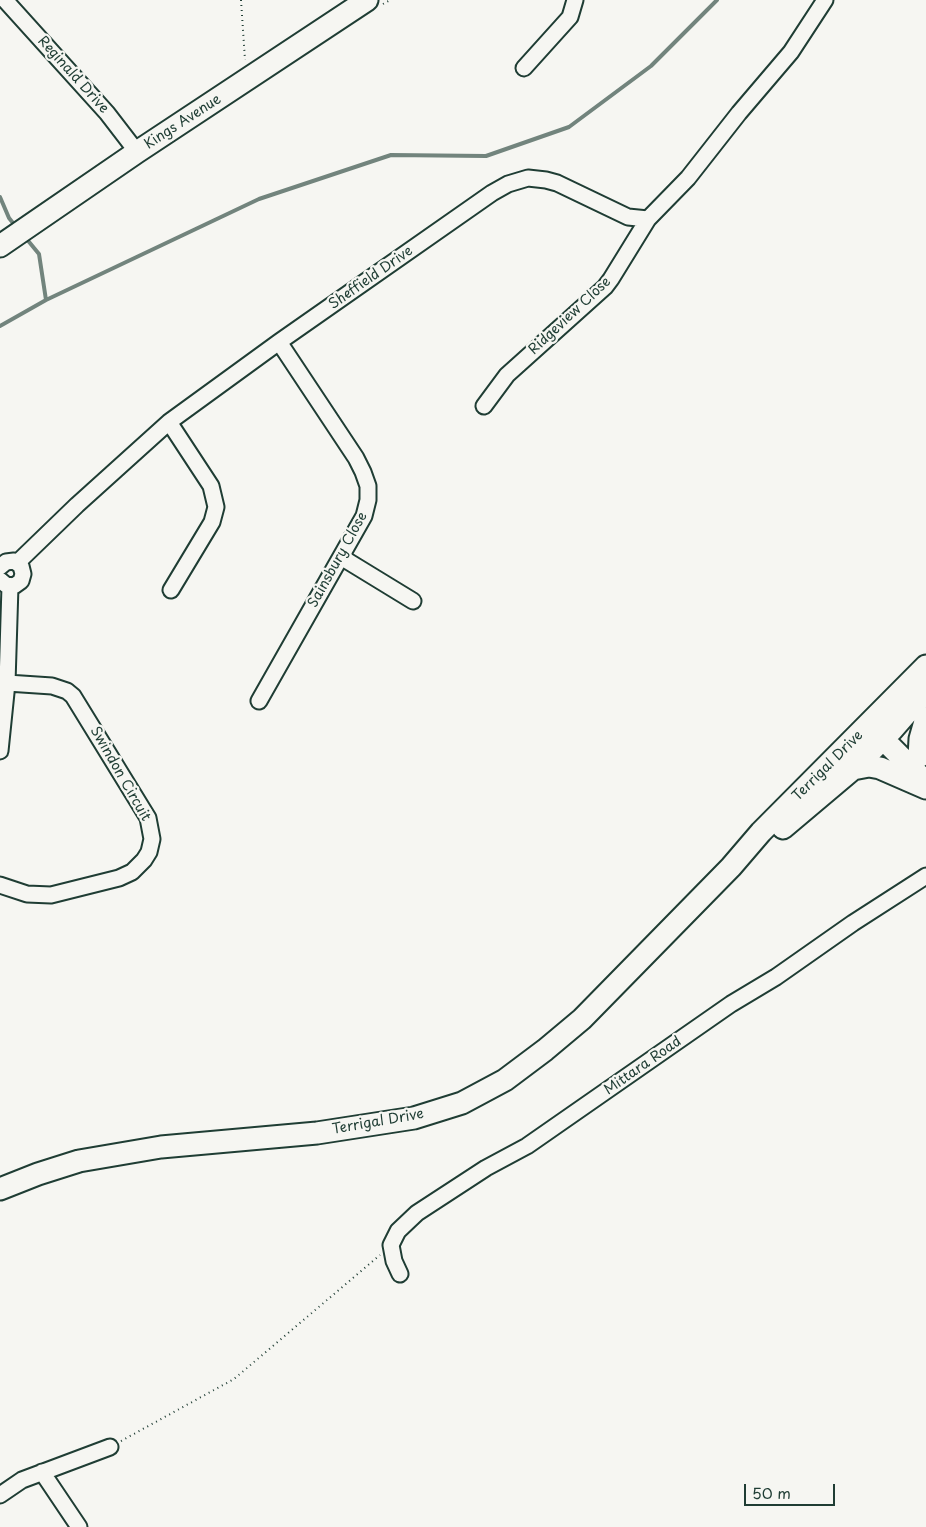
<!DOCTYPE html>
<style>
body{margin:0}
#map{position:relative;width:926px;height:1527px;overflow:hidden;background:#f6f6f2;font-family:"Playpen Sans",sans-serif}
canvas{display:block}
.scale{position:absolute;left:744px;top:1484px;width:91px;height:22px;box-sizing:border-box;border:2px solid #1f3d34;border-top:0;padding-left:6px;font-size:15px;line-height:18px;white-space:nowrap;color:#1f3d34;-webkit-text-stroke:4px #f6f6f2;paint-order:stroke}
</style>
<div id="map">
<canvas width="926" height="1527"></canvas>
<div class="scale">50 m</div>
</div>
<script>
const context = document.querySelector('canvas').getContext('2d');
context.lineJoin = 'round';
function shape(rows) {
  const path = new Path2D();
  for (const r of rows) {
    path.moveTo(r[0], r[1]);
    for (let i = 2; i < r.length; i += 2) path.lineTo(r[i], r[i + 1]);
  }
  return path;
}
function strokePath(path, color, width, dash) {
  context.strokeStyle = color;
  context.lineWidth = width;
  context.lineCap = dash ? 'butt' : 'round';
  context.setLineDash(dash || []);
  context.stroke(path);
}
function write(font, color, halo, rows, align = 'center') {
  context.font = font + ' "Playpen Sans",sans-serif';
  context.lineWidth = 4.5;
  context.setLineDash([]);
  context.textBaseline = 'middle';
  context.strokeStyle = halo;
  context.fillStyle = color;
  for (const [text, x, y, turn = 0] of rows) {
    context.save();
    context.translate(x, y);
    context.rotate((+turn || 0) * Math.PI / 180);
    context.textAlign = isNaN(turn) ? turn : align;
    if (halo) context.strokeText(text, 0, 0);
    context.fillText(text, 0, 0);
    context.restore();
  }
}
const stream = shape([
 [0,197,9,218,17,228],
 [46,300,259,199,391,155,486,156,569,127,651,66,717,0],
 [0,326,46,300,39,254,25,237]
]);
const path = shape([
 [241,0,245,60],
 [383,4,390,0],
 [121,1441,234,1379,380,1255]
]);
const street = shape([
 [5,0,107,113,137,152],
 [524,68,570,17,575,0],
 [484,406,507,375,605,287,611,279,648,219],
 [169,422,211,486,216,507,212,522,171,590],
 [341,557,413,601],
 [17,563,77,505,169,422,279,342,492,193,508,184,528,178,546,180,557,183,628,217,648,219,688,178,739,113,791,52,825,0],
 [0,567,6,562,14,561,21,566,23,574,21,581,14,586,6,585,0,580],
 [259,701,364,516,368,500,368,486,363,472,356,458,279,342],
 [0,751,7,683,10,586],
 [0,885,27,894,51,895,119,878,132,872,144,860,149,852,152,839,148,818,73,696,67,691,52,686,7,683],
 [400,1274,394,1261,391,1245,398,1231,417,1213,486,1168,527,1146,731,1004,776,977,853,923,926,876],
 [42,1472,79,1527],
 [0,1495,22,1480,110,1447]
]);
const secondary = shape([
 [0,246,137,152,367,0],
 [883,739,926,782],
 [919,757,920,739,926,718],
 [853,769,869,766,880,768,926,788],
 [783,828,853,769,892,730,926,691],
 [0,1189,38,1174,79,1161,161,1147,317,1133,414,1118,462,1103,505,1080,545,1050,582,1019,731,867,761,832,926,666]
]);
const streetNames = [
 ["Reginald Drive",73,75,48],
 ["Kings Avenue",183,122,-33],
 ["Sheffield Drive",371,278,-35],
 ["Ridgeview Close",570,316,-43],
 ["Sainsbury Close",338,560,-61],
 ["Terrigal Drive",828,766,-45],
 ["Swindon Circuit",120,774,60],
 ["Mittara Road",643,1066,-35],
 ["Terrigal Drive",378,1122,-10]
];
strokePath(stream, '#72847d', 4);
strokePath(street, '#1f3d34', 19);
strokePath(secondary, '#1f3d34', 25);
strokePath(path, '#1f3d34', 2, [1, 4]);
strokePath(street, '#f6f6f2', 15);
strokePath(secondary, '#f6f6f2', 21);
write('14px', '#1f3d34', '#f6f6f2', streetNames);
</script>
